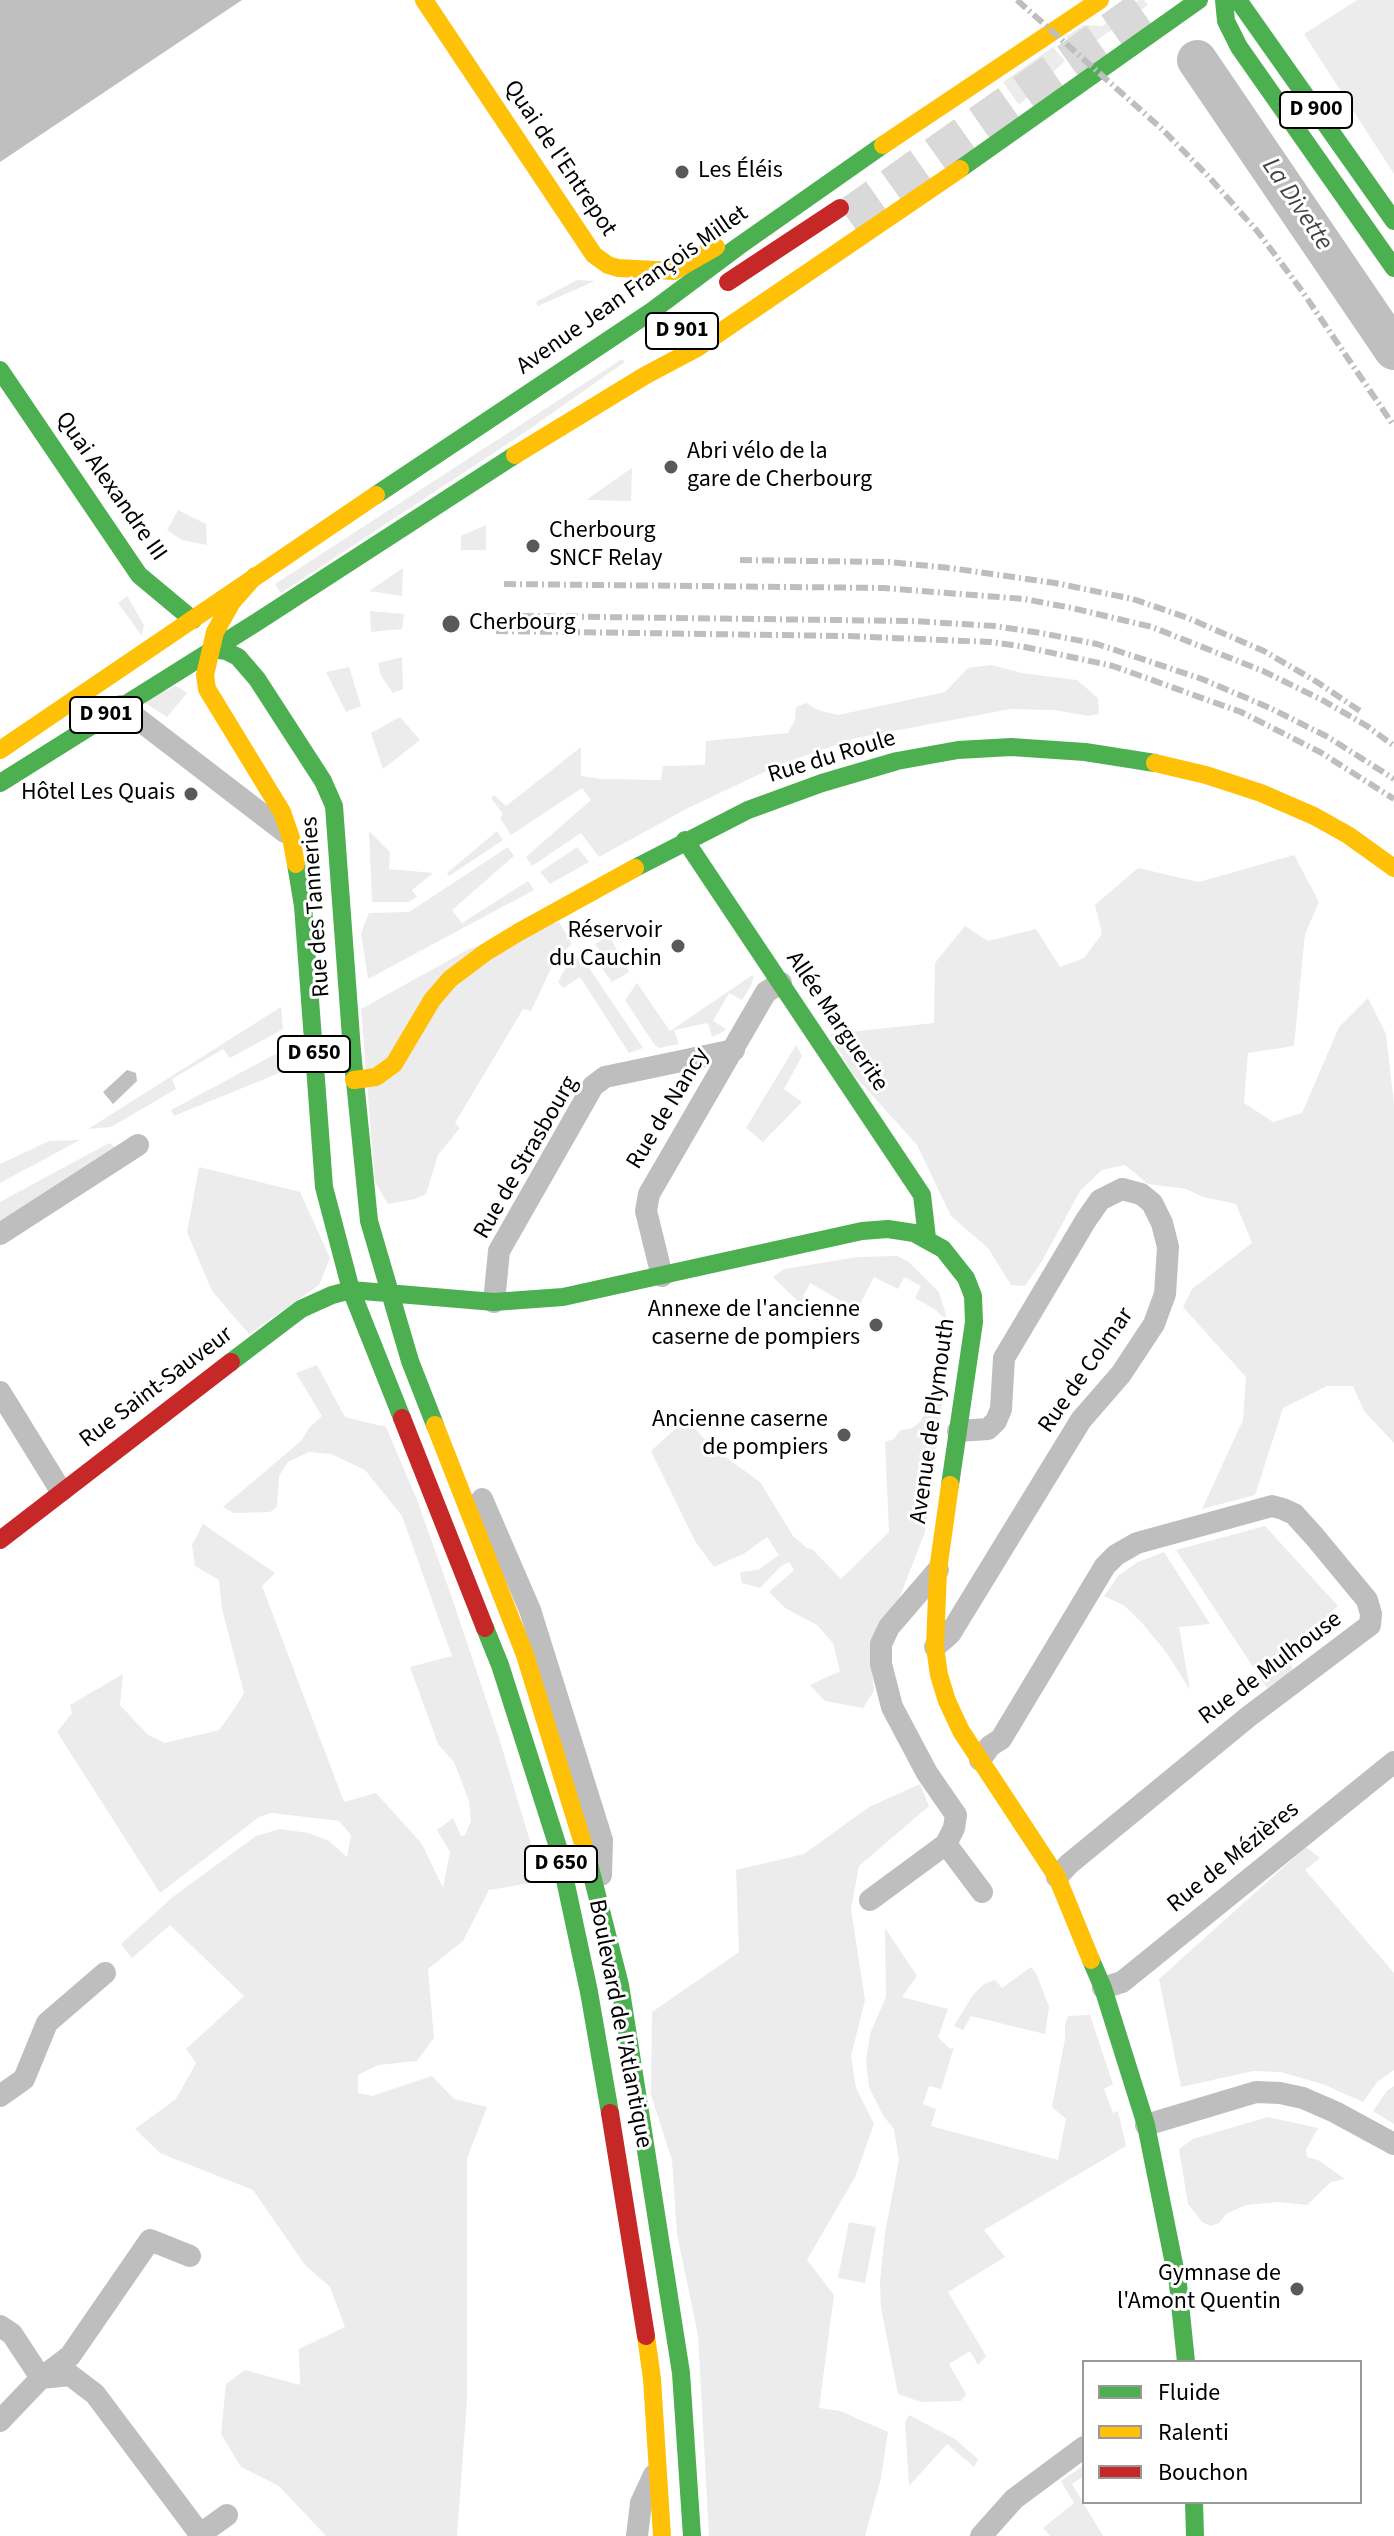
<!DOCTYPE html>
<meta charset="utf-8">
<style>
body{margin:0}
#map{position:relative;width:1394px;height:2536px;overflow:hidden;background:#fff;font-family:"Source Sans 3",sans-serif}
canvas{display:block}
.legend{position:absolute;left:1082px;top:2360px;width:280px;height:144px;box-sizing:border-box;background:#fff;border:2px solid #999;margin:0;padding:10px 14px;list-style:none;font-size:24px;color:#000}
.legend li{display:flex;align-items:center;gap:16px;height:40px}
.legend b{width:40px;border:2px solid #999}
</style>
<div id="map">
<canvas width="1394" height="2536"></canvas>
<ul class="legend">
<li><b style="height:10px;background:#4caf50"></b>Fluide</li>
<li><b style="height:10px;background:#ffc107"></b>Ralenti</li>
<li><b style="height:10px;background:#c62828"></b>Bouchon</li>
</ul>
</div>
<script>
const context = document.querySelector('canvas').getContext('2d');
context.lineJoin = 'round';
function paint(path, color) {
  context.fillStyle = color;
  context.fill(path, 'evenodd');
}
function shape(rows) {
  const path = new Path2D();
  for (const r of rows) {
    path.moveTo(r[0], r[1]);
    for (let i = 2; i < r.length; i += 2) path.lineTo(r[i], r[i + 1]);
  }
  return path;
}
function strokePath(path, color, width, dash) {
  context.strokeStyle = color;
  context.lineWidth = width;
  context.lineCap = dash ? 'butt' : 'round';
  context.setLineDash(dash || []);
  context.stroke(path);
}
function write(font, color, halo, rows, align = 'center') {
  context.font = font + ' "Source Sans 3",sans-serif';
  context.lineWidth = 6;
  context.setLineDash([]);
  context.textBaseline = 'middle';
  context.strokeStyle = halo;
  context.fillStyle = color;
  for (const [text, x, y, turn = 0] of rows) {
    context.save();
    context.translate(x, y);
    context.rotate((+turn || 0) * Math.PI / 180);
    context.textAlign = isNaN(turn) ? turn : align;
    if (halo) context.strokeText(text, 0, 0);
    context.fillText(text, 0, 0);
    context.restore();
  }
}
const green = shape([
 [1139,0,1144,0,1148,5,1081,51,1066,37,1083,25,1102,26],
 [1357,0,1394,0,1394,174,1304,34],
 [1053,47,1065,61,1019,105,1003,82],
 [577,280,595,281,538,306,536,302],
 [622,359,625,362,524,433,281,593,275,584],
 [632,468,631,501,586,500],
 [178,510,206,524,207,545,182,540,167,530],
 [486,525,486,550,461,550,461,536],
 [403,568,402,596,369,591],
 [127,596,144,625,142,636,118,603],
 [370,611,404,614,402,629,371,632],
 [402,657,403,689,393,693,381,676,378,663],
 [991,665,1022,673,1077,680,1098,698,1099,714,1088,716,1054,710,1011,709,856,738,781,764,686,809,599,857,581,833,532,866,526,857,591,800,582,788,511,835,500,818,503,814,491,798,494,795,506,806,581,747,581,776,601,779,661,780,663,766,705,765,706,741,788,733,795,720,796,707,806,703,818,710,838,715,945,692,968,668],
 [349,667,361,706,346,712,326,672],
 [176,686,187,693,167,717,142,701],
 [400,717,420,740,383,769,371,733],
 [369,831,390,852,389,869,433,873,412,890,417,897,408,902,372,902],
 [497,831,503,840,449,876,447,873],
 [508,847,514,856,452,910,462,923,528,881,534,890,368,979,361,933,369,913,409,912],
 [577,847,589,862,550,884,540,872],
 [1294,855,1319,902,1305,934,1294,1046,1248,1053,1244,1103,1273,1122,1302,1113,1339,1027,1368,998,1386,1034,1394,1105,1394,1443,1364,1411,1353,1386,1327,1386,1283,1408,1255,1495,1202,1509,1243,1420,1246,1377,1183,1307,1192,1289,1252,1243,1236,1204,1203,1197,1186,1189,1148,1184,1125,1165,1102,1170,1080,1191,1042,1261,1025,1286,1011,1285,988,1248,951,1216,917,1145,852,1073,830,1034,934,1023,935,963,965,926,988,941,1036,929,1060,967,1084,958,1102,934,1095,905,1138,868,1199,882],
 [559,922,572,944,556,958,531,1011,523,1009,455,1123,460,1128,438,1155,426,1194,415,1199,388,1204,375,1182,361,1009,469,949],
 [609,935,629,972,612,982,596,960,603,955,595,944],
 [581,956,641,1045,643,1048,629,1053,580,977,563,988,558,982,567,965],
 [751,976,754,976,751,986,742,1000,729,993,713,1021,726,1029,723,1032,712,1037,708,1023,674,1030,679,1044,659,1048,654,1044,625,1000,637,983,670,1031],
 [281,1007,283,1029,230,1058,223,1049,172,1079,176,1089,111,1127,88,1129],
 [796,1045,802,1056,784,1089,802,1102,763,1142,746,1128],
 [283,1050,284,1071,174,1116,171,1110],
 [80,1140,0,1183,0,1164,49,1141],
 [109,1143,120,1150,0,1223,0,1202],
 [199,1167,300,1192,330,1258,319,1285,249,1334,212,1291,187,1232],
 [897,1256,909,1262,939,1292,948,1322,936,1310,915,1298,921,1286,904,1277,898,1289,874,1277,857,1310,810,1283,803,1296,824,1312,818,1321,773,1277,784,1269,858,1257],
 [949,1354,925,1532,896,1607,870,1649,874,1691,863,1708,825,1701,810,1685,840,1671,833,1643,817,1625,785,1608,769,1592,794,1570,789,1562,780,1567,760,1588,742,1583,740,1572,758,1570,779,1555,767,1537,745,1553,714,1567,695,1541,651,1451,686,1419,713,1448,760,1482,793,1536,807,1548,813,1550,841,1579,889,1532,885,1442,894,1439,900,1430,910,1429,919,1423,925,1413,941,1363],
 [317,1365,345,1417,386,1427,417,1500,451,1595,499,1738,542,1881,489,1890,463,1941,428,1969,434,2038,417,2061,378,2065,358,2075,358,2093,372,2096,432,2076,454,2099,487,2107,467,2158,467,2399,457,2536,326,2536,279,2486,241,2467,221,2434,226,2384,245,2370,300,2385,299,2349,345,2327,330,2287,305,2265,253,2190,160,2153,135,2129,176,2099,196,2063,186,2049,244,1996,170,1925,132,1958,121,1944,174,1896,256,1836,280,1829,308,1833,329,1841,347,1857,351,1835,339,1821,272,1813,259,1817,160,1893,57,1732,72,1713,70,1705,123,1674,120,1705,148,1735,165,1743,219,1730,235,1708,244,1693,222,1609,219,1580,195,1566,192,1545,203,1524,275,1573,262,1586,344,1802,376,1793,422,1844,443,1888,450,1852,437,1830,453,1818,461,1836,465,1835,471,1821,469,1801,454,1762,438,1744,410,1667,452,1656,402,1516,365,1470,331,1454,309,1452,288,1462,279,1476,277,1507,270,1512,234,1513,223,1507,301,1441,309,1428,322,1416,296,1373],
 [1265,1526,1338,1606,1327,1616,1330,1620,1289,1654,1293,1671,1267,1688,1176,1550],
 [1164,1552,1210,1624,1179,1627,1190,1690,1166,1652,1142,1623,1125,1606,1104,1596,1119,1575,1138,1562],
 [920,1784,929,1806,859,1866,851,1909,865,2000,851,2056,856,2088,874,2124,855,2177,807,2260,834,2295,819,2408,840,2411,888,2432,881,2478,865,2536,709,2536,698,2335,677,2234,672,2160,651,2095,652,2012,739,1952,736,1870,804,1854,869,1807],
 [1306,1847,1320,1858,1305,1870,1394,1973,1394,2070,1378,2081,1363,2102,1325,2085,1281,2072,1253,2071,1181,2087,1159,1979],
 [885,1928,917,1976,902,1997,948,2009,938,2037,950,2049,954,2047,941,2089,929,2086,923,2104,936,2109,931,2126,1058,2160,1066,2119,1052,2107,1065,2039,1065,2024,1068,2016,1090,2015,1113,2084,1104,2089,1113,2113,1118,2111,1126,2146,984,2230,1005,2257,948,2292,986,2356,978,2365,970,2351,949,2364,966,2394,961,2401,921,2402,898,2394,881,2308,880,2281,885,2233,899,2160,894,2129,884,2117,869,2087,866,2061,870,2034,886,1997],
 [1031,1967,1036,1973,1049,2007,1045,2034,971,2016,963,2030,954,2026,973,1995,984,1984,995,1980,1002,1988],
 [1394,2086,1394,2124,1373,2111,1387,2091],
 [1268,2117,1318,2128,1306,2150,1307,2157,1318,2160,1345,2179,1331,2182,1307,2205,1278,2202,1246,2205,1226,2214,1219,2223,1211,2226,1202,2222,1188,2204,1179,2149,1193,2139],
 [849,2222,876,2227,865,2283,838,2278],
 [909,2415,955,2439,978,2459,974,2467,947,2444,909,2486,905,2422],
 [1084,2465,1084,2476,1072,2484,1103,2536,1050,2536,1043,2528,1074,2503,1061,2481]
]);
const water = shape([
 [0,0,242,0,0,162],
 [127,1070,136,1073,137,1081,113,1104,103,1092]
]);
const river = shape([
 [1197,60,1394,350]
]);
const primaryTunnel = shape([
 [847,217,1154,0]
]);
const street = shape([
 [121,706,285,832],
 [0,1234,138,1145],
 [662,1276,646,1211,649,1194,766,992,781,983],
 [494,1302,499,1251,593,1086,605,1077,734,1050],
 [0,1392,61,1491],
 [482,1499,530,1610,602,1840,601,1875],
 [935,1647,950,1634,1081,1420,1121,1374,1154,1324,1165,1294,1168,1247,1162,1223,1152,1203,1141,1194,1122,1189,1100,1200,1086,1220,1004,1358,1001,1409,996,1421,988,1429,958,1431],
 [980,1760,990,1746,1001,1739,1105,1566,1116,1555,1137,1543,1272,1506,1283,1509,1294,1514,1314,1536,1367,1600,1371,1614,1370,1625,1248,1717,1069,1864,1057,1877],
 [946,1844,982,1892],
 [870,1900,946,1844,954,1828,956,1815,927,1773,892,1707,881,1664,881,1644,889,1627,938,1570],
 [1103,1988,1122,1982,1394,1762],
 [0,2096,24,2079,47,2023,105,1973],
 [1146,2125,1256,2092,1280,2093,1303,2098,1335,2112,1394,2144],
 [0,2326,12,2334,41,2378,70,2375,95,2394,200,2534],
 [0,2421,41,2378,70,2356,150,2240,190,2256],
 [198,2536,227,2515],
 [637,2536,641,2503,654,2475],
 [981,2536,1014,2499,1084,2447]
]);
const fast = shape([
 [1224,0,1226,21,1239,47,1394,268],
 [1238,0,1394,221],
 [960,169,1199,0],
 [0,370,139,575,193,620],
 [376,495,652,311,739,246,883,145],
 [213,649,226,651,238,657,257,679,323,781,334,806,352,1051,369,1221,410,1361,435,1425],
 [0,783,257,622,515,455],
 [685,840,922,1195,927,1238],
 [296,864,303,906,324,1187,351,1290,402,1418],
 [635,868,748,810,822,783,897,761,958,750,1011,747,1085,752,1155,763],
 [231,1362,301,1309,332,1295,351,1290,494,1302,563,1297,862,1231,888,1229,914,1233,943,1249,966,1278,973,1296,974,1322,950,1485],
 [485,1628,500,1665,558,1847,589,1992,610,2113],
 [588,1860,620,1985,681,2373,692,2536],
 [1091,1960,1103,1988,1146,2125,1178,2284,1186,2362],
 [1194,2502,1195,2536]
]);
const slow = shape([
 [424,0,594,255,608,265,618,268,674,271,716,247],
 [883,145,1100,0],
 [515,455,646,375,697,348,960,169],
 [255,576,232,602,215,632,205,675,207,689,282,812,291,838,296,864],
 [0,750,376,495],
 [1155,763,1206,775,1261,793,1314,816,1348,835,1394,868],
 [354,1080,376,1077,394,1064,432,1000,450,979,486,952,519,932,635,868],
 [435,1425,525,1655,588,1860],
 [950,1485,938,1570,935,1647,939,1675,947,1701,961,1731,1057,1877,1091,1960],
 [646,2336,652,2379,662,2536]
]);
const jam = shape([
 [728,282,840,208],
 [402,1418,485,1628],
 [0,1540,231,1362],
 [610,2113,646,2336]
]);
const rail = shape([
 [1017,0,1162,129,1208,176,1258,232,1302,291,1394,426],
 [740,560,889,562,950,568,1055,583,1133,599,1188,618,1264,651,1317,682,1360,711],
 [504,584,884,588,1024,599,1072,608,1152,627,1263,671,1324,701,1367,726,1394,746],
 [522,616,912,621,994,626,1041,633,1097,644,1202,679,1270,708,1328,737,1394,779],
 [496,631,846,636,991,642,1025,647,1113,666,1241,712,1320,752,1394,799]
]);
const markers = [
 [682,172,8,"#595959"],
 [671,467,8,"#595959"],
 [533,546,8,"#595959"],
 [451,624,10,"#595959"],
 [191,794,8,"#595959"],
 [678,946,8,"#595959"],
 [876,1325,8,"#595959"],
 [844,1435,8,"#595959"],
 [1297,2289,8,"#595959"]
];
const shields = [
 [1316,110,72],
 [682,331,72],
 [106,715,72],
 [314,1054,72],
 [561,1864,72]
];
const shieldNames = [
 ["D 900",1316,110],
 ["D 901",682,331],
 ["D 901",106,715],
 ["D 650",314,1054],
 ["D 650",561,1864]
];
const streetNames = [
 ["Quai de l'Entrepot",559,159,56],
 ["Avenue Jean François Millet",633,291,-35],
 ["Quai Alexandre III",110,487,55],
 ["Rue du Roule",832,758,-17],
 ["Rue des Tanneries",317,907,-94],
 ["Allée Marguerite",836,1022,56],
 ["Rue de Nancy",669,1109,-59],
 ["Rue de Strasbourg",527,1158,-60],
 ["Rue de Colmar",1087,1371,-55],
 ["Rue Saint-Sauveur",157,1388,-37],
 ["Avenue de Plymouth",934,1421,-82],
 ["Rue de Mulhouse",1271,1669,-37],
 ["Rue de Mézières",1234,1858,-39],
 ["Boulevard de l'Atlantique",619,2024,79]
];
const poiNames = [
 ["Les Éléis",698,172,"left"],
 ["Abri vélo de la",687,453,"left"],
 ["gare de Cherbourg",687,481,"left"],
 ["Cherbourg",549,532,"left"],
 ["SNCF Relay",549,560,"left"],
 ["Cherbourg",469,624,"left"],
 ["Hôtel Les Quais",175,794],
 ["Réservoir",662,932],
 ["du Cauchin",662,960],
 ["Annexe de l'ancienne",860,1311],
 ["caserne de pompiers",860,1339],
 ["Ancienne caserne",828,1421],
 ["de pompiers",828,1449],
 ["Gymnase de",1281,2275],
 ["l'Amont Quentin",1281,2303]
];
const waterNames = [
 ["La Divette",1296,205,56]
];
paint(green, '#ececec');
paint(water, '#bfbfbf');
strokePath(river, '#bfbfbf', 40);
strokePath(primaryTunnel, '#d9d9d9', 36, [36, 18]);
strokePath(street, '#bebebe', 22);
strokePath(fast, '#4caf50', 18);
strokePath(slow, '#ffc107', 18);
strokePath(jam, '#c62828', 18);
strokePath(rail, '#bebebe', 6, [12, 4, 2, 4]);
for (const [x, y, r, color] of markers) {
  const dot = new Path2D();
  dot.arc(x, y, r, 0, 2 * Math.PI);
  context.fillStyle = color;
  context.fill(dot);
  strokePath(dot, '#fff', 3);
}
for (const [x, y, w] of shields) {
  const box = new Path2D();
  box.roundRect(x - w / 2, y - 18, w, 36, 6);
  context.fillStyle = '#fff';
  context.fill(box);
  strokePath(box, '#000', 2);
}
write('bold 22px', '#000', null, shieldNames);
write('24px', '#000', '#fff', streetNames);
write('24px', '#000', '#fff', poiNames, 'right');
write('italic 26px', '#444', '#fff', waterNames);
</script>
